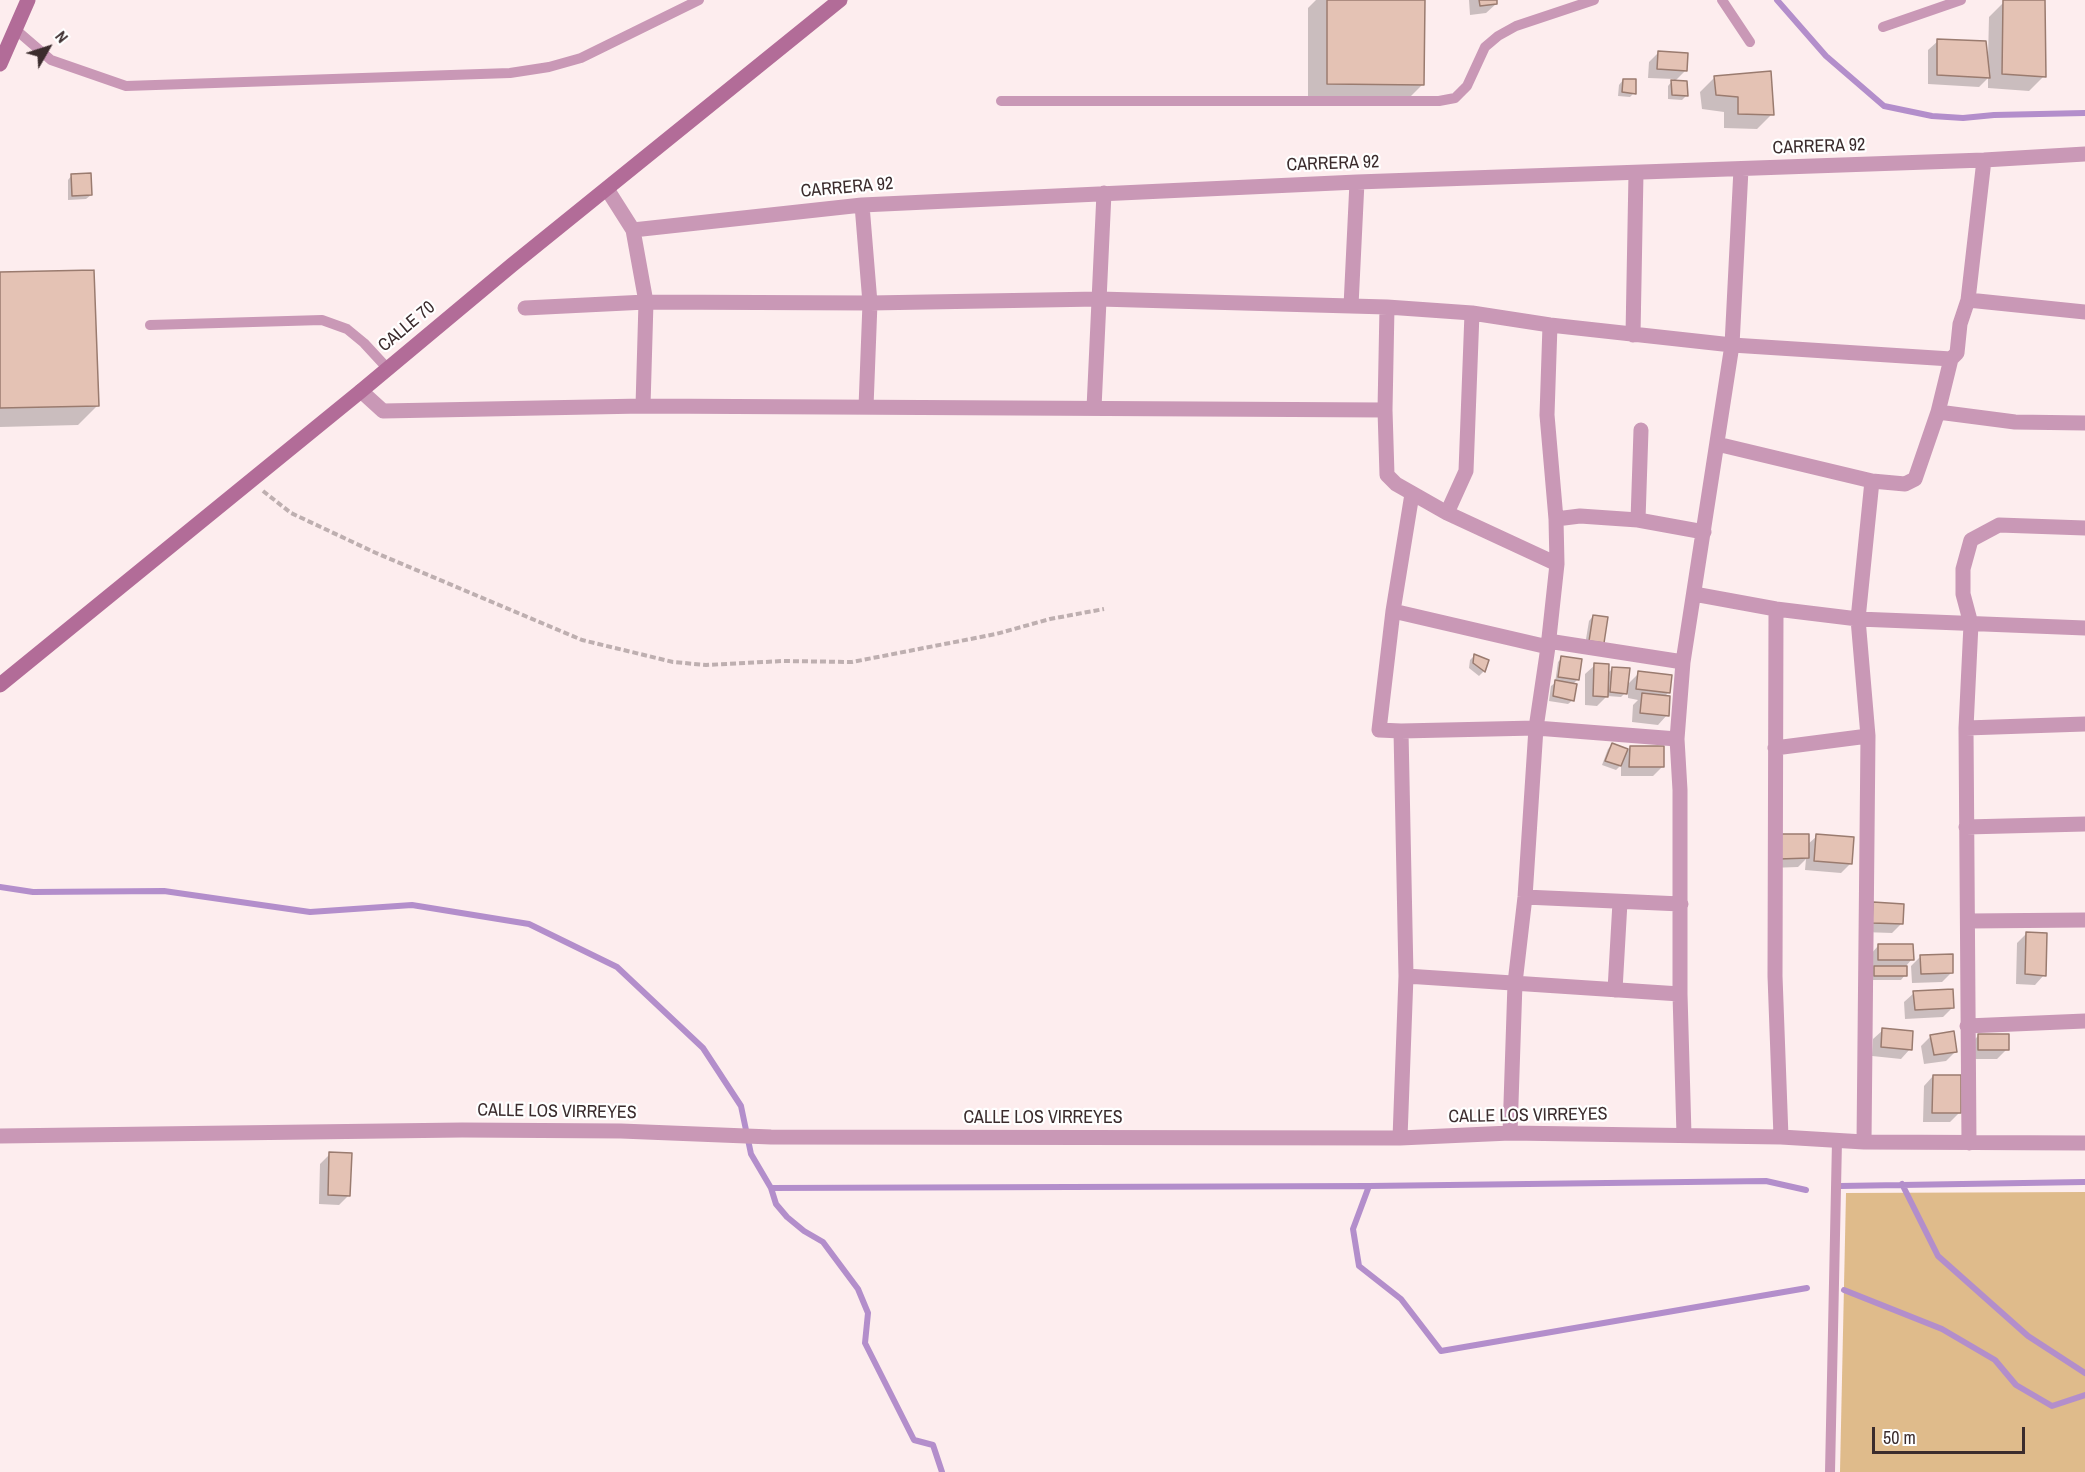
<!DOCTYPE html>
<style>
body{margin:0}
#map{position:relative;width:2085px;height:1472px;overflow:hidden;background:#fdedee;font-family:"Archivo Narrow",sans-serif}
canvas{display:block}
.north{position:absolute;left:18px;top:18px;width:60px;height:60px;-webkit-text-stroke:4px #fff;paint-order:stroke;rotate:51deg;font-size:16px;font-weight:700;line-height:24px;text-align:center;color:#3b2c2d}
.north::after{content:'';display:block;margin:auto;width:21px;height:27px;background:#3b2c2d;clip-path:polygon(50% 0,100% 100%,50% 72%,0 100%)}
.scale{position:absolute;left:1872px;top:1427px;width:153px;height:27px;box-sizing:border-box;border:3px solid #3b2c2d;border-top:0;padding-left:8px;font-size:18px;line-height:21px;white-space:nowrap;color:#3b2c2d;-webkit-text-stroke:4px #fff;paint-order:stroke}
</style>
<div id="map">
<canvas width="2085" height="1472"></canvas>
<div class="north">N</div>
<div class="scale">50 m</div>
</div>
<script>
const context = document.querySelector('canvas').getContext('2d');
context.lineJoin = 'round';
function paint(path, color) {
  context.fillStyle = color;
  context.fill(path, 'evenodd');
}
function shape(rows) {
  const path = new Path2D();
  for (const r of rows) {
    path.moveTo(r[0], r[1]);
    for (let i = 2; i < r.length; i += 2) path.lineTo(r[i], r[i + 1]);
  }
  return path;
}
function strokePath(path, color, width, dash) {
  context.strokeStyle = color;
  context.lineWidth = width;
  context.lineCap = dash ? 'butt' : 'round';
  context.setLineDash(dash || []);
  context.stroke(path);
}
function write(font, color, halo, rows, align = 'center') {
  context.font = font + ' "Archivo Narrow",sans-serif';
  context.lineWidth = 4.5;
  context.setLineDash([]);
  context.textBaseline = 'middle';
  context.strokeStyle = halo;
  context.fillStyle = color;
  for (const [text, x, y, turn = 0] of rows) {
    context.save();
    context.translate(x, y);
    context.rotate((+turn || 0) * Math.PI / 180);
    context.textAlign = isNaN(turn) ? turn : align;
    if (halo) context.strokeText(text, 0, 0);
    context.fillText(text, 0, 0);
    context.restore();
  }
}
const green = shape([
 [2085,1192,2085,1472,1840,1472,1846,1193]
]);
const shadow = shape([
 [1316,0,1423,0,1423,84,1403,104,1308,103,1308,8],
 [1469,0,1495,0,1496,4,1486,13,1470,15],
 [2004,2,2044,76,2029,91,1988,88,1988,78,1979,87,1928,84,1928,50,1938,41,1988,58,1989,17],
 [1659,52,1686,70,1674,82,1686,96,1682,100,1668,99,1668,86,1674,79,1648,78,1649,62],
 [1715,77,1772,114,1757,129,1724,128,1724,112,1702,109,1700,92],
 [1623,80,1634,93,1630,97,1618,96,1619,85],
 [72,175,91,195,86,199,68,200,68,180],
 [0,274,98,405,78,425,0,427],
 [1593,616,1606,619,1585,645,1589,621],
 [1474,656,1487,661,1483,672,1479,676,1469,668,1470,660],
 [1562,658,1578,679,1572,685,1573,700,1568,704,1549,701,1551,686,1555,683,1558,662],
 [1595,665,1607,674,1613,668,1627,685,1639,673,1668,693,1664,697,1667,715,1658,725,1632,722,1633,705,1638,700,1628,698,1628,690,1621,697,1607,696,1597,706,1585,705,1585,674],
 [1612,745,1628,750,1630,748,1662,767,1653,776,1621,776,1621,765,1616,770,1602,765,1608,749],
 [1817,836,1850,864,1841,873,1805,870,1806,859,1798,867,1770,868,1769,845,1807,845],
 [1864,913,1901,924,1892,933,1863,932],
 [2027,933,2044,975,2035,985,2016,984,2017,943],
 [1878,946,1912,959,1906,966,1905,975,1901,980,1870,980,1869,956],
 [1921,956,1952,972,1942,982,1912,983,1911,966],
 [1914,993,1952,1008,1943,1017,1905,1019,1904,1002],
 [1883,1030,1910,1049,1901,1059,1872,1056,1873,1039],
 [1979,1035,2007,1049,1997,1059,1969,1059,1969,1045],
 [1931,1036,1956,1051,1946,1061,1924,1064,1921,1046],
 [1933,1076,1959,1113,1950,1122,1923,1122,1924,1086],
 [330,1154,349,1195,339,1205,319,1204,320,1164]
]);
const stream = shape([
 [1777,0,1826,56,1884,106,1932,116,1963,118,1994,115,2085,113],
 [0,887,33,892,164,891,310,912,412,905,529,924,617,967,703,1048,741,1106,751,1154,771,1188,776,1204,787,1217,804,1231,823,1242,858,1289,868,1313,865,1343,914,1440,933,1445,942,1472],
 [1902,1184,1938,1256,2028,1336,2085,1373],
 [1369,1186,1353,1229,1359,1266,1401,1299,1441,1351,1807,1288],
 [1840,1186,2085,1182],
 [771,1188,1369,1186,1766,1181,1806,1190],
 [1844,1290,1942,1329,1995,1360,2016,1385,2052,1406,2085,1395]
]);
const building = shape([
 [1327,0,1425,0,1424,85,1327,84,1327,0],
 [1479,0,1497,0,1497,4,1480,6,1479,0],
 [2003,0,2045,0,2046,77,2002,74,2003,0],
 [1937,39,1986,41,1990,78,1937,75,1937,39],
 [1658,51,1688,53,1687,71,1657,69,1658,51],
 [1771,71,1774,115,1738,114,1738,97,1716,95,1714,76,1771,71],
 [1623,79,1636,79,1636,94,1622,92,1623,79],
 [1671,80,1687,81,1688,96,1672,95,1671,80],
 [91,173,92,195,72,196,71,174,91,173],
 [94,270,99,406,0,408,0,272,94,270],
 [1593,615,1608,617,1604,643,1589,641,1593,615],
 [1474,654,1489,660,1485,672,1473,663,1474,654],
 [1561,656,1582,659,1579,680,1558,677,1561,656],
 [1594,663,1609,664,1608,697,1593,696,1594,663],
 [1612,667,1630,668,1627,694,1610,692,1612,667],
 [1638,671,1672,675,1670,693,1636,689,1638,671],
 [1555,680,1577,684,1574,701,1553,696,1555,680],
 [1642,693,1670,696,1669,716,1640,713,1642,693],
 [1612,743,1628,749,1621,766,1605,761,1612,743],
 [1630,746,1664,746,1664,767,1629,767,1630,746],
 [1778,834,1809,834,1809,858,1779,859,1778,834],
 [1816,834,1854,837,1852,864,1814,861,1816,834],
 [1873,902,1904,904,1903,924,1872,923,1873,902],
 [2026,932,2047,933,2046,976,2025,974,2026,932],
 [1878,944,1913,944,1914,960,1878,960,1878,944],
 [1953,954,1953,973,1921,974,1920,955,1953,954],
 [1874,966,1907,966,1907,976,1874,976,1874,966],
 [1953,989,1954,1008,1915,1010,1913,991,1953,989],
 [1882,1028,1913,1031,1912,1050,1881,1047,1882,1028],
 [1954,1031,1957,1052,1934,1055,1930,1035,1954,1031],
 [1978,1034,2009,1034,2009,1050,1978,1050,1978,1034],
 [1933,1075,1961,1075,1961,1113,1932,1113,1933,1075],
 [329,1152,352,1153,350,1196,328,1195,329,1152]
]);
const path = shape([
 [263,491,291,513,376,553,582,640,673,662,706,665,783,661,852,662,996,634,1050,619,1104,609]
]);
const lane = shape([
 [1722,0,1750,42],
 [1883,27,1961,0],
 [15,29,51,60,126,86,510,73,549,67,581,58,699,0],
 [1001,101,1439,101,1455,98,1467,86,1485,47,1498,36,1516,26,1594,0],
 [150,325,322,320,347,329,364,343,388,369],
 [1830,1472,1837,1141]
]);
const street = shape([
 [607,189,633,230,646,302,643,406],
 [862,205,870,303,866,407],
 [633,230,862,205,1357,182,1984,160,2085,154],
 [1968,300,2085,312],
 [1351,306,1357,182],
 [1387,307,1385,410,1387,475,1396,484,1447,513,1557,564],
 [525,308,646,302,870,303,1099,299,1387,307,1472,313,1550,325,1732,345,1951,359],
 [1633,335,1636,173],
 [361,391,383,411,643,406,1385,410],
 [1094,408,1104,193],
 [1938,412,2015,422,2085,423],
 [1717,444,1872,481,1905,484,1915,479,1938,412,1951,359,1957,353,1960,324,1968,300,1984,160],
 [1412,494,1393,611,1379,730,1401,731,1536,728,1677,739],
 [1447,513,1466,471,1472,313],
 [1556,519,1580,516,1638,520,1704,532],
 [1638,520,1641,430],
 [1694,594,1776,609,1858,619,2085,628],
 [1776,609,1775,976,1781,1137],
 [1393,611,1548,647],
 [1548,641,1683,662],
 [1966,728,2085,724],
 [1775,748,1868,736],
 [1966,827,2085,824],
 [1525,897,1681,904],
 [1969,921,2085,920],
 [1406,976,1680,994],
 [1615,990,1620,902],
 [1967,1026,2085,1021],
 [1510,1133,1515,983,1525,897,1536,728,1548,647,1557,564,1556,519,1547,415,1550,325],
 [1684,1135,1680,994,1680,790,1677,739,1683,662,1732,345,1741,169],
 [0,1136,462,1130,621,1131,771,1137,1400,1138,1510,1133,1781,1137,1864,1142,2085,1143],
 [1400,1138,1406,976,1401,731],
 [1864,1142,1868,736,1858,619,1872,481],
 [1969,1143,1966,728,1971,624,1963,594,1963,569,1971,540,1999,525,2085,528]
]);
const secondary = shape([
 [0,64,28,0],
 [0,685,361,391,512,265,840,0]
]);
const streetNames = [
 ["CARRERA 92",1819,147,-2],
 ["CARRERA 92",1333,164,-2],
 ["CARRERA 92",847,188,-5],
 ["CALLE 70",407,327,-40],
 ["CALLE LOS VIRREYES",557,1112,1],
 ["CALLE LOS VIRREYES",1528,1116,-1],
 ["CALLE LOS VIRREYES",1043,1118]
];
paint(green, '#dfbb8b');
paint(shadow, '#0003');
strokePath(stream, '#b38ecb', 6);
paint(building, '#e4c2b4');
strokePath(building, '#9a7b6f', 1.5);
strokePath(path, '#beafb0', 4, [6, 3]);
strokePath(lane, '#c998b6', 10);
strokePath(street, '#c998b6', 15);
strokePath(secondary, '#b26c98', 15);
write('18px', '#3b2c2d', '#fff', streetNames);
</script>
